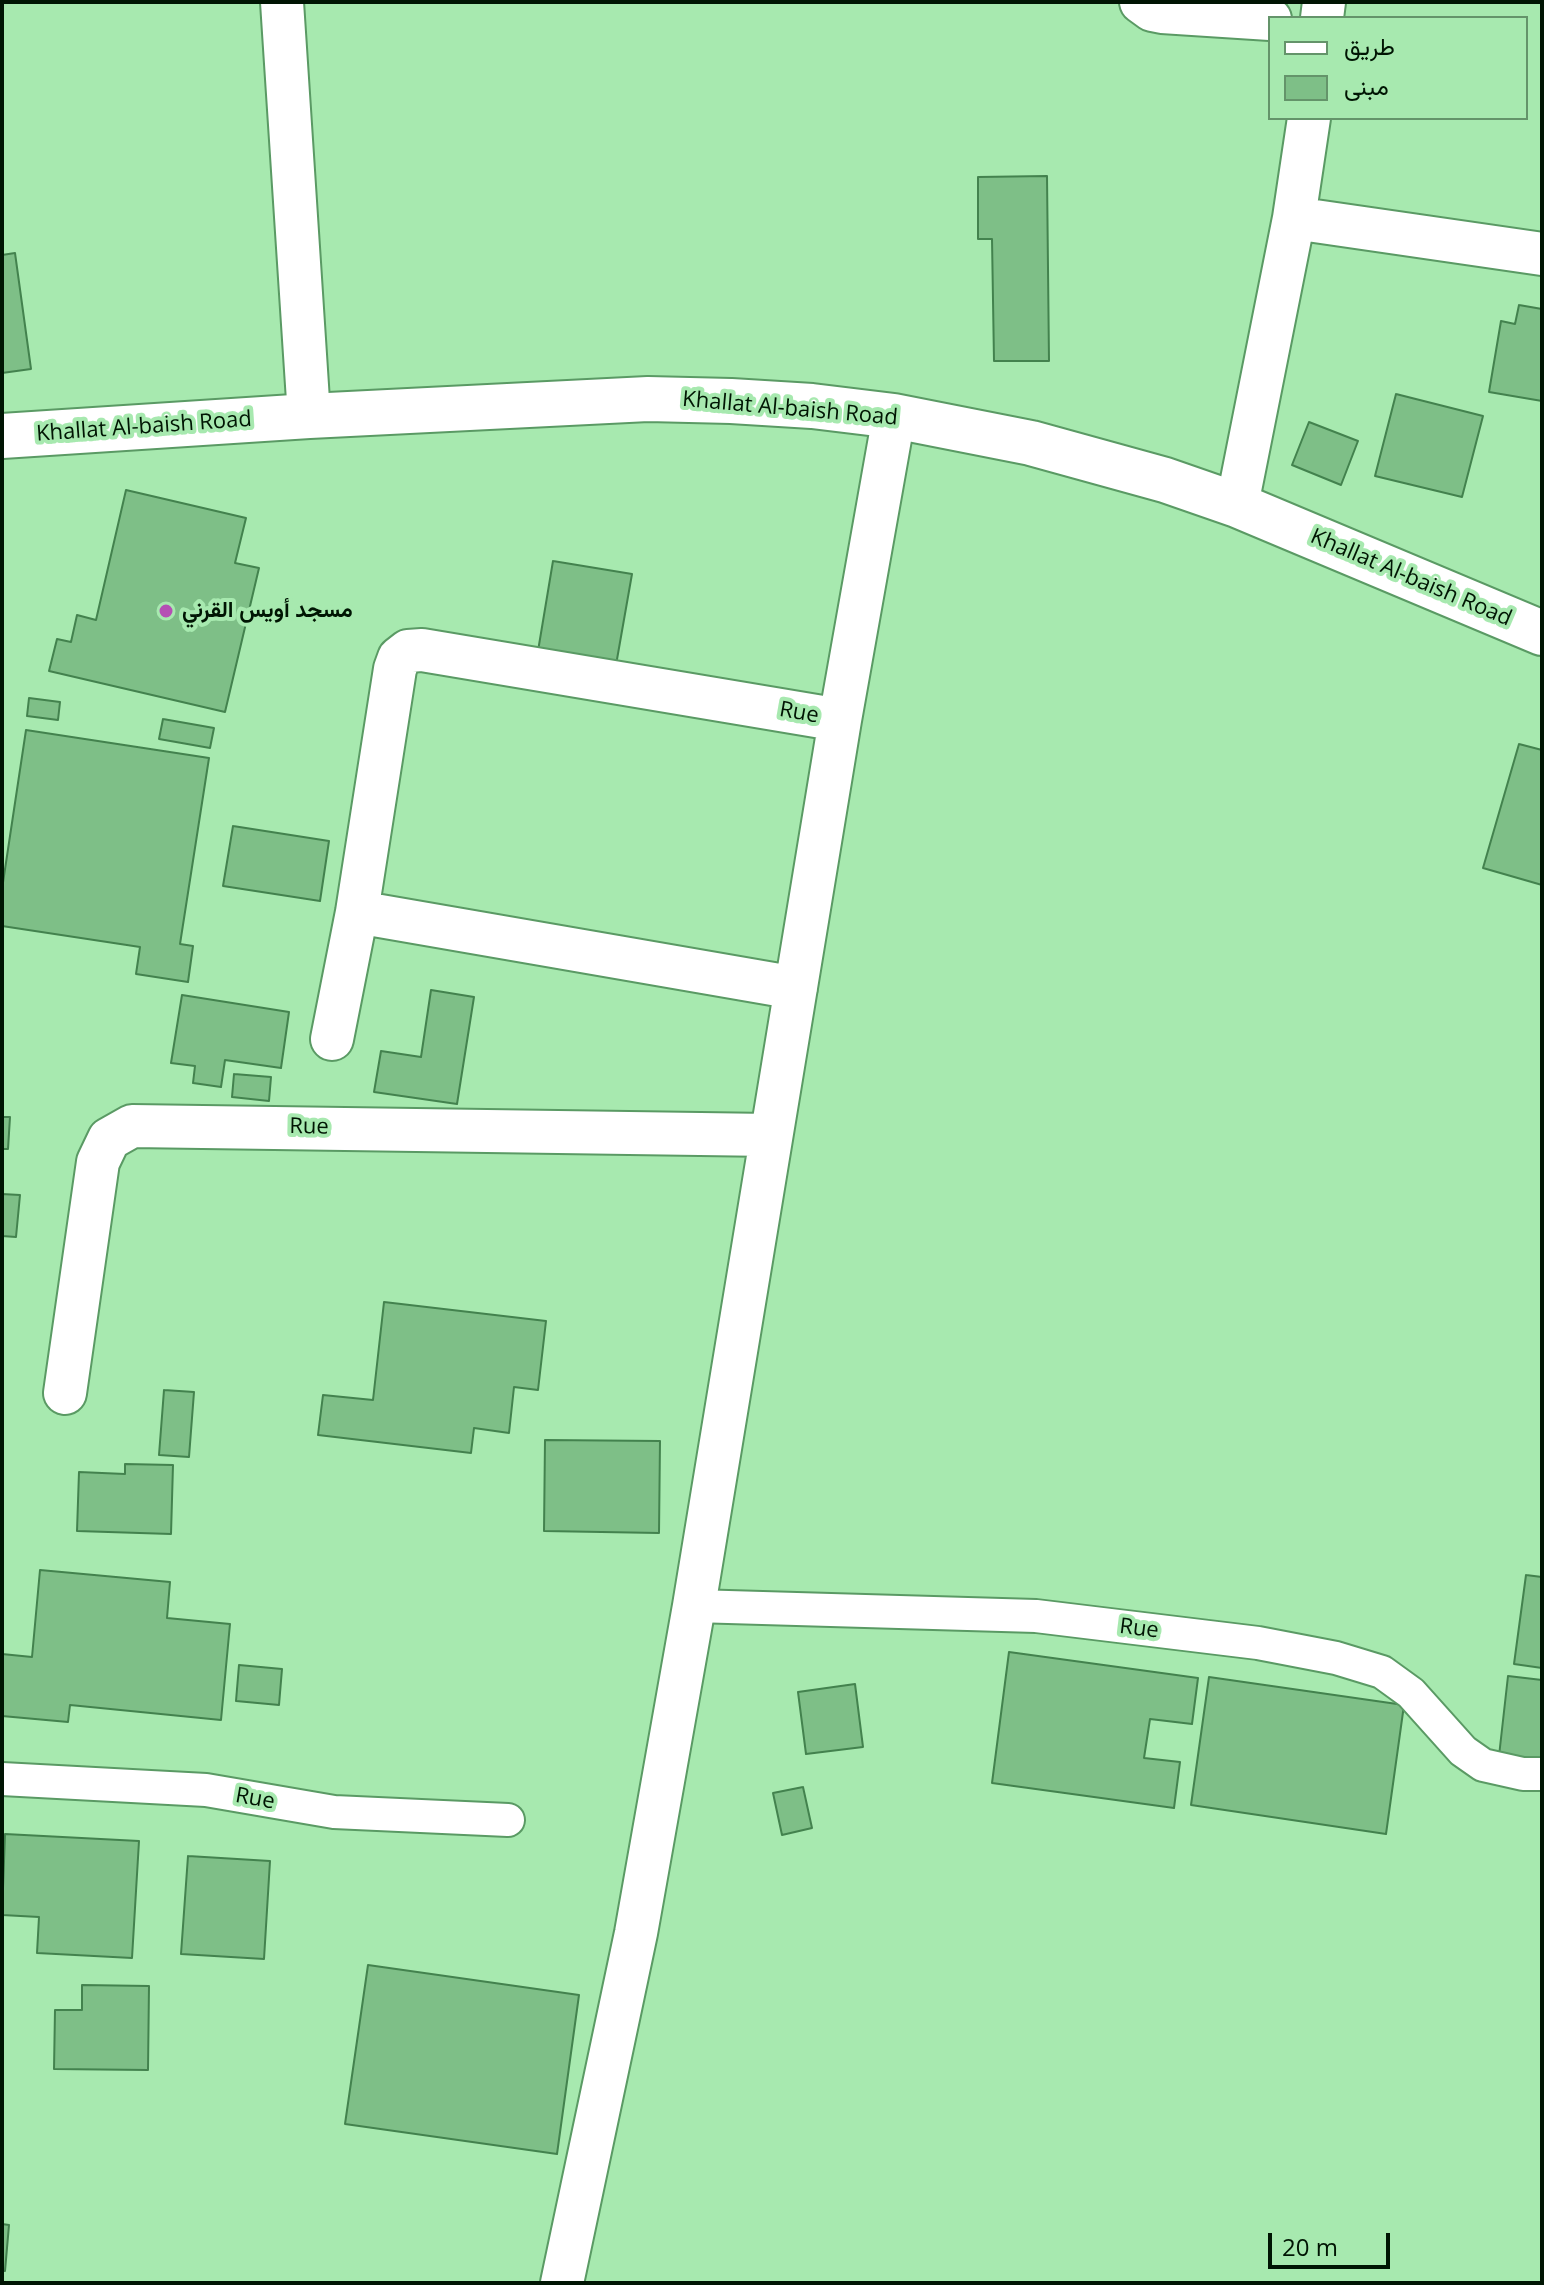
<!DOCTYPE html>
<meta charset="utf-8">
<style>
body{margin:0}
#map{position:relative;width:1544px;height:2285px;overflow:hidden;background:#a7e9af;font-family:"Open Sans",Vazirmatn,sans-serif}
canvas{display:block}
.frame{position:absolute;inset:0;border:4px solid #001503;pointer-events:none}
.legend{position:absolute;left:1268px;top:16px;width:260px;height:104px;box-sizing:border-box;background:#a7e9af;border:2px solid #64946a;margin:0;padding:10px 14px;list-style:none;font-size:24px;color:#001503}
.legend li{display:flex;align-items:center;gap:16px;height:40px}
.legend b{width:40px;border:2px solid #64946a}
.scale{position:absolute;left:1268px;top:2233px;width:122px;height:36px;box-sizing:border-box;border:4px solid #001503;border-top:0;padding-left:10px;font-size:24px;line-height:28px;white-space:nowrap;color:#001503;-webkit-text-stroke:6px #a7e9af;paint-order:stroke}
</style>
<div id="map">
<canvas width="1544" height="2285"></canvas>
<div class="frame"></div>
<ul class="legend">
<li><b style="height:10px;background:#fff"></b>طريق</li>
<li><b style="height:22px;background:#7ebf87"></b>مبنى</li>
</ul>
<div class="scale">20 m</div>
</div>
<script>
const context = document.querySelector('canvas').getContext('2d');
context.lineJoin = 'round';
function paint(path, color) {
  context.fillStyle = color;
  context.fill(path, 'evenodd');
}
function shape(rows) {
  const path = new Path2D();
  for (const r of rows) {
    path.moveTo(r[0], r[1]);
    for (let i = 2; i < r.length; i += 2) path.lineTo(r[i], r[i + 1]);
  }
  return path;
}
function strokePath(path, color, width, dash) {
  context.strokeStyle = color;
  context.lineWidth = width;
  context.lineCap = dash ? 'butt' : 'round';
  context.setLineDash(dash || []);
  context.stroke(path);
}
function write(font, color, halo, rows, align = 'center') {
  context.font = font + ' "Open Sans",Vazirmatn,sans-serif';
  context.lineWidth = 8;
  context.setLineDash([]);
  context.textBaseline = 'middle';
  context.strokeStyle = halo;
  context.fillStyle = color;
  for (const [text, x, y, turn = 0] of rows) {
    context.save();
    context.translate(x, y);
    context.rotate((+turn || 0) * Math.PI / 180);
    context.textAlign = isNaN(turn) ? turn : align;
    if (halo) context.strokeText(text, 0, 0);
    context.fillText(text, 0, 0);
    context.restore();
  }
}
const building = shape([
 [1047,176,1049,361,994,361,992,239,978,239,978,177,1047,176],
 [15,253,31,369,2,373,2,255,15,253],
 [1519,305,1542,309,1542,401,1489,392,1501,321,1515,324,1519,305],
 [1396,394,1483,416,1462,497,1375,476,1396,394],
 [1309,422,1358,441,1341,485,1292,465,1309,422],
 [126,490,246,518,235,563,259,568,225,712,49,671,57,639,71,642,77,615,96,620,126,490],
 [553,561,632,574,616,665,538,651,553,561],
 [29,698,60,702,58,720,27,716,29,698],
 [163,719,214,728,210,748,159,739,163,719],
 [26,730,209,758,180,944,193,946,188,982,136,974,140,947,2,926,2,889,26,730],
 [1519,744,1542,750,1542,885,1483,868,1519,744],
 [233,826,329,841,320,901,223,886,233,826],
 [431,990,474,997,457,1104,374,1092,381,1051,421,1057,431,990],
 [182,995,289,1012,281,1068,225,1060,221,1087,193,1083,195,1066,171,1063,182,995],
 [234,1074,271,1077,269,1101,232,1097,234,1074],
 [2,1117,10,1117,8,1149,2,1149,2,1117],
 [2,1194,20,1195,16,1237,2,1236,2,1194],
 [384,1302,546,1321,538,1390,514,1387,509,1433,474,1428,471,1453,318,1435,323,1395,373,1400,384,1302],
 [164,1390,194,1392,189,1457,159,1455,164,1390],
 [545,1440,660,1441,659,1533,544,1531,545,1440],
 [125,1464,173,1465,171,1534,77,1531,79,1472,125,1474,125,1464],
 [40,1570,170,1582,167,1618,230,1624,221,1720,70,1705,68,1722,2,1716,2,1654,32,1657,40,1570],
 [1526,1575,1542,1577,1542,1668,1514,1664,1526,1575],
 [1009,1652,1198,1678,1192,1724,1150,1719,1144,1758,1180,1762,1174,1808,992,1783,1009,1652],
 [239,1665,282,1669,279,1705,236,1701,239,1665],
 [1508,1676,1542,1680,1542,1761,1499,1756,1508,1676],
 [1209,1677,1404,1705,1386,1834,1191,1805,1209,1677],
 [855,1684,863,1747,806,1754,798,1692,855,1684],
 [803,1787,812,1828,782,1835,773,1793,803,1787],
 [5,1834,139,1841,132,1958,37,1953,39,1917,2,1915,5,1834],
 [188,1856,270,1861,264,1959,181,1954,188,1856],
 [368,1965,579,1995,557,2154,345,2124,368,1965],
 [82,1985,149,1986,148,2070,54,2069,55,2010,82,2010,82,1985],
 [2,2224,9,2225,5,2271,2,2271,2,2224]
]);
const pedestrian = shape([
 [694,1606,1036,1616,1258,1643,1336,1658,1382,1672,1411,1693,1463,1751,1483,1765,1523,1774,1542,1774],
 [2,1779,206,1790,334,1812,508,1820]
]);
const minor = shape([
 [282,2,309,416],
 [1141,2,1152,10,1162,12,1270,19],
 [1322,18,1324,2],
 [1294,218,1542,254],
 [1237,505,1294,218,1309,118],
 [357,912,796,988],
 [332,1039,357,912,395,669,399,658,408,651,422,650,840,720],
 [65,1393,98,1162,109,1139,132,1126,771,1135],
 [562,2283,636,1933,694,1606,840,720,894,416]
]);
const tertiary = shape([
 [2,436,309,416,648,399,731,401,812,406,894,416,1031,443,1165,480,1237,505,1542,633]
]);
const markers = [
 [166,611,8,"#b550b4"]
];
const streetNames = [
 ["Khallat Al-baish Road",790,409,5],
 ["Khallat Al-baish Road",144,427,-4],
 ["Khallat Al-baish Road",1411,578,23],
 ["Rue",799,713,10],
 ["Rue",309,1127,1],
 ["Rue",1139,1629,7],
 ["Rue",255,1799,10]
];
const poiNames = [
 ["مسجد أويس القرني",182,611]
];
paint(building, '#7ebf87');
strokePath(building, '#43824e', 2);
strokePath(pedestrian, '#5a9a64', 36);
strokePath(minor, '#5a9a64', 46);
strokePath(tertiary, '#5a9a64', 48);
strokePath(pedestrian, '#fff', 32);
strokePath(minor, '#fff', 42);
strokePath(tertiary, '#fff', 44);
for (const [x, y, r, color] of markers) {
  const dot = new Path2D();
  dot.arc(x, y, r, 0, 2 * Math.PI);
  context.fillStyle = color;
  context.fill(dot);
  strokePath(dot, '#a7e9af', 3);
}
write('22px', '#001503', '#a7e9af', streetNames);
write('bold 22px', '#001503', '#a7e9af', poiNames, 'left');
</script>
